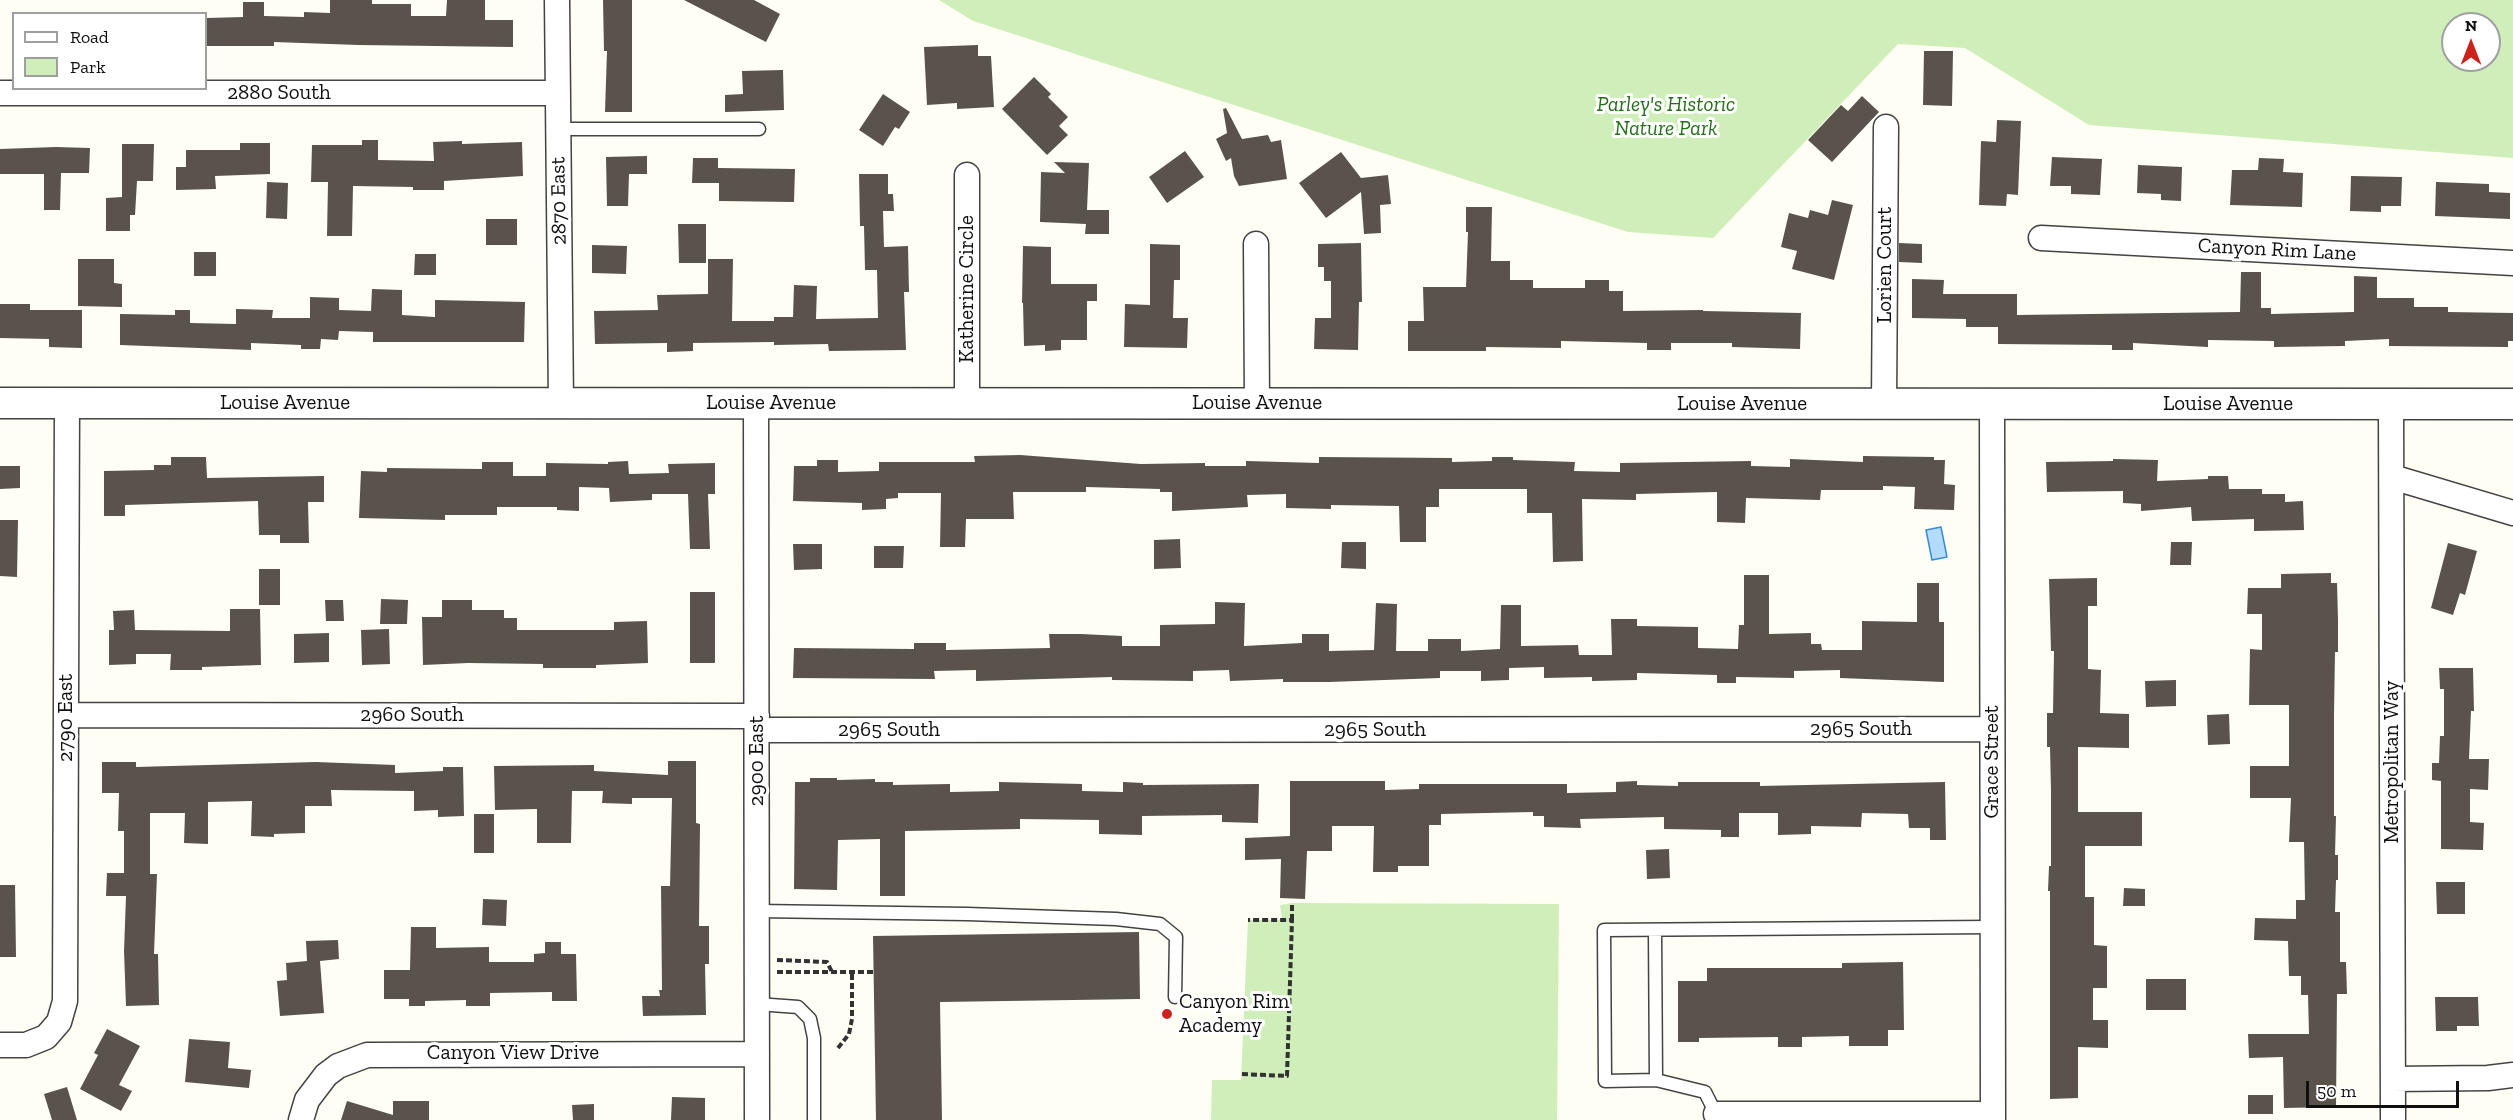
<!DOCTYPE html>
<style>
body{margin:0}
#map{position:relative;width:2513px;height:1120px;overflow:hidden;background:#fffef4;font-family:"Zilla Slab",serif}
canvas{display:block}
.legend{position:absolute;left:12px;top:12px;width:195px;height:78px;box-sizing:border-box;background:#fff;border:2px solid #9f9f9f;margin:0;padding:8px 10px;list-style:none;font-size:18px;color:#101010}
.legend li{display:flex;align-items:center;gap:12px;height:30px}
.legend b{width:30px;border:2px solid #9f9f9f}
.north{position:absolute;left:2441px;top:12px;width:60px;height:60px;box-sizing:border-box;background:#fff;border:2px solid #9f9f9f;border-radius:50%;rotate:0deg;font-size:16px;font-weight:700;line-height:24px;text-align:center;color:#101010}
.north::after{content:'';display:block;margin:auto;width:21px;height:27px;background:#cc221c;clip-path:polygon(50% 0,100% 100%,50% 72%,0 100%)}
.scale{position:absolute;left:2306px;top:1081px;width:153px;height:27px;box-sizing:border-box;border:3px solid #101010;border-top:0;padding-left:8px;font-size:18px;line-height:21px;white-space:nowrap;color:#101010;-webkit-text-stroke:4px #fff;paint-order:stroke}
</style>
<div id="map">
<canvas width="2513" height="1120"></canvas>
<ul class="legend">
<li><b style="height:8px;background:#fff"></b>Road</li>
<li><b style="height:16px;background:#d0eeb9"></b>Park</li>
</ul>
<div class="north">N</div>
<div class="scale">50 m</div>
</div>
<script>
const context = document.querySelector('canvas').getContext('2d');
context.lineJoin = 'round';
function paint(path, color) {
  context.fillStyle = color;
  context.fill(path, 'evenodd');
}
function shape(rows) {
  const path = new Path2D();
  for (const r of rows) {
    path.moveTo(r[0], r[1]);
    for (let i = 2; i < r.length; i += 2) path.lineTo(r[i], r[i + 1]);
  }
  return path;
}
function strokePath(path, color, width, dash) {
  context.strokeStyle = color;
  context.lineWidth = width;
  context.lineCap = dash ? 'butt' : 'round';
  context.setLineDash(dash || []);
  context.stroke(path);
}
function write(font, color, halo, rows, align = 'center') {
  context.font = font + ' "Zilla Slab",serif';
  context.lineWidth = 6;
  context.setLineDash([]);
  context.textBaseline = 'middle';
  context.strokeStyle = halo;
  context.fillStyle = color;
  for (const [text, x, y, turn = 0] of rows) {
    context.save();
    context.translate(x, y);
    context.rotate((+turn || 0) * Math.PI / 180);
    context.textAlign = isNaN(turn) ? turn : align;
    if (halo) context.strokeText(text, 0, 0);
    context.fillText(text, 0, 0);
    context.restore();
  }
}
const green = shape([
 [939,0,2513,0,2513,158,2089,125,1965,48,1898,44,1713,238,1628,232,973,21],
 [2453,24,2489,24,2489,60,2453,60],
 [1292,903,1559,904,1557,1120,1211,1120,1212,1080,1241,1080,1248,920,1282,920,1280,905]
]);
const water = shape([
 [1941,527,1947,557,1932,560,1926,530,1941,527]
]);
const building = shape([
 [330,0,372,0,372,4,411,4,411,16,446,16,447,0,485,0,485,20,513,20,513,47,358,45,274,42,274,46,206,46,206,18,243,17,243,2,264,2,264,16,304,17,304,12,330,13],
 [603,0,632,0,632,112,605,112,607,51,604,51],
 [684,0,754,0,780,14,766,42],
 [978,45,978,56,991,56,994,107,957,109,957,103,927,105,924,47],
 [1924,51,1953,51,1952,106,1923,105],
 [783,70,784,110,725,112,725,95,743,94,742,71],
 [1034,77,1051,94,1048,97,1068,117,1059,126,1068,135,1047,155,1002,109],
 [883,94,910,112,899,129,895,127,883,146,859,130],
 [1862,96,1879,112,1832,162,1808,140,1841,105,1848,111],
 [1226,108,1242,139,1268,135,1271,142,1281,140,1287,179,1239,186,1234,176,1231,158,1226,161,1216,139,1227,133,1223,109],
 [1997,120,2021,121,2018,195,2007,194,2006,206,1979,205,1981,141,1996,142],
 [362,140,378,140,378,160,434,161,433,142,462,141,462,144,522,142,523,176,444,181,444,190,413,190,413,187,353,186,352,236,327,236,328,182,311,182,312,145,362,145],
 [240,143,270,143,270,174,215,176,216,189,176,190,176,167,186,167,186,150,240,150],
 [122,144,154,144,153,181,137,181,135,215,130,215,130,231,106,231,106,198,122,197],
 [56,147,90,148,89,173,61,173,60,210,44,210,44,174,0,174,0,149],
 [1185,151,1204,177,1167,203,1149,177],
 [1341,152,1361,178,1388,175,1391,204,1380,205,1381,233,1364,234,1361,192,1326,218,1299,183],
 [647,156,647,174,629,174,628,206,607,206,606,157],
 [2052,157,2102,159,2100,195,2071,194,2071,186,2050,186],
 [693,158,718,158,718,168,795,169,794,202,719,201,719,183,692,183],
 [2259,158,2284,159,2283,172,2303,173,2302,207,2230,205,2232,170,2258,170],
 [1054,162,1089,163,1087,210,1109,210,1109,234,1085,234,1086,224,1040,222,1041,172,1065,173],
 [2138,165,2182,167,2181,201,2161,200,2161,194,2137,193],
 [859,174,888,174,888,194,893,194,894,211,883,211,884,247,908,246,909,292,904,292,906,350,829,351,828,344,774,345,774,342,693,343,693,351,667,352,667,343,595,344,594,311,658,310,657,295,708,294,708,259,733,259,732,321,774,321,774,317,793,317,794,285,817,286,816,319,878,318,877,270,865,270,864,226,860,226],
 [2351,176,2402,177,2401,206,2381,206,2381,212,2350,211],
 [267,182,288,183,287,219,266,218],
 [2436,182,2489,184,2489,192,2510,193,2510,219,2435,216],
 [1832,200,1853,205,1834,280,1792,269,1797,251,1781,247,1789,213,1808,218,1810,210,1828,215],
 [1466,207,1492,207,1491,261,1510,261,1510,280,1533,280,1533,288,1585,288,1585,280,1609,280,1609,291,1623,291,1623,311,1703,310,1703,311,1801,313,1800,349,1732,347,1732,343,1671,343,1671,350,1647,350,1647,343,1561,341,1561,348,1486,347,1486,351,1408,351,1408,321,1424,321,1423,287,1466,287,1468,232,1466,232],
 [486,219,517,219,517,245,486,245],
 [678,224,706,224,706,263,679,263],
 [1361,243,1362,302,1359,302,1358,350,1314,349,1315,318,1331,318,1331,281,1324,281,1324,267,1318,267,1318,244],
 [1899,243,1922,244,1922,263,1899,262],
 [1150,244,1180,245,1180,280,1174,280,1173,318,1188,318,1187,348,1124,347,1125,304,1150,305],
 [592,245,627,246,626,274,592,273],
 [1023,246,1051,247,1051,284,1097,284,1097,301,1087,301,1087,340,1061,340,1061,350,1045,351,1045,345,1024,346,1023,303,1022,303],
 [194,252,216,252,216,276,194,276],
 [415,254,436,254,436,275,414,275],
 [78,259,114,259,114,283,122,284,122,307,78,306],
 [2241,272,2261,272,2261,308,2271,308,2271,314,2354,312,2354,276,2377,277,2377,298,2414,298,2414,307,2448,307,2448,312,2513,313,2513,341,2508,341,2508,347,2389,346,2389,339,2345,341,2345,346,2274,347,2274,341,2208,340,2208,347,2133,343,2133,350,2112,350,2112,345,1998,344,1998,327,1966,327,1966,319,1912,318,1912,279,1944,280,1943,294,2017,294,2017,315,2240,312],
 [372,289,402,290,402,315,435,317,435,300,525,302,524,342,373,342,373,332,339,331,338,340,321,339,320,349,301,349,301,345,251,343,251,350,120,345,120,314,175,315,175,310,190,310,190,323,236,324,236,309,273,310,272,318,310,318,310,297,339,298,339,310,371,311],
 [0,304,30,304,30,310,82,310,82,348,49,347,49,339,0,338],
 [1020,455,1141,464,1205,463,1205,466,1246,466,1246,461,1319,463,1319,457,1452,458,1452,462,1492,461,1492,457,1513,457,1513,460,1575,462,1574,471,1620,472,1620,463,1751,461,1751,466,1790,467,1790,459,1863,462,1863,456,1934,457,1934,460,1945,460,1944,484,1955,485,1954,510,1914,509,1915,487,1883,486,1883,490,1821,490,1820,500,1746,498,1745,523,1717,522,1717,492,1636,494,1636,500,1582,499,1583,561,1553,562,1552,513,1527,513,1527,489,1439,489,1439,507,1426,507,1426,542,1400,542,1399,506,1331,505,1331,509,1286,508,1286,494,1247,495,1248,507,1172,511,1172,492,1160,492,1160,489,1086,487,1086,492,1013,492,1014,519,966,519,965,547,940,547,941,493,898,493,898,498,886,499,886,509,862,510,862,503,793,501,794,466,817,466,817,460,838,460,838,472,879,471,879,462,975,462,974,456],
 [171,457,206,457,207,478,324,476,324,502,308,502,309,543,280,543,280,535,259,535,258,501,125,505,125,516,104,516,104,471,154,470,154,465,171,465],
 [2113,459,2158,460,2157,481,2208,479,2208,476,2228,476,2229,489,2262,489,2262,494,2285,494,2285,502,2303,501,2304,530,2254,531,2254,519,2192,521,2191,507,2141,511,2141,504,2123,503,2123,491,2047,492,2046,462,2113,461],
 [628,461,629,474,669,473,668,464,715,463,715,494,708,494,710,549,690,549,688,494,652,494,652,500,610,502,609,488,579,487,579,511,557,510,557,507,497,507,497,515,445,515,445,520,359,518,361,471,387,472,387,468,482,469,482,462,513,462,513,476,546,476,546,463,608,464,608,462],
 [0,466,20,466,20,488,0,489],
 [0,520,18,520,17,577,0,576],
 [1180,539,1181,568,1154,569,1154,540],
 [1342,542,1366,542,1366,569,1341,568],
 [2171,542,2192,542,2191,565,2170,565],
 [2448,543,2477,551,2465,595,2460,593,2453,615,2431,608],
 [793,544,822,544,822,569,794,570],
 [874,546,904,546,903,568,874,568],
 [259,569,280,569,280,605,259,605],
 [2331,573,2331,583,2337,583,2338,620,2338,652,2335,652,2334,715,2334,816,2336,816,2335,855,2338,855,2338,880,2336,880,2335,912,2340,912,2340,962,2346,962,2347,994,2337,994,2336,1107,2284,1108,2283,1057,2249,1058,2248,1034,2309,1034,2308,995,2301,995,2301,976,2289,976,2288,941,2254,940,2255,918,2296,919,2296,900,2305,900,2304,842,2289,842,2291,798,2250,798,2250,766,2289,766,2289,705,2249,705,2250,649,2262,650,2262,614,2247,614,2248,588,2281,588,2281,574],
 [1744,575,1769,575,1769,634,1811,633,1811,644,1821,644,1822,650,1862,650,1862,621,1917,622,1917,583,1939,583,1939,622,1944,622,1944,682,1840,678,1840,670,1794,671,1794,678,1736,677,1736,683,1717,683,1717,675,1637,673,1637,680,1592,681,1592,677,1544,678,1544,667,1509,668,1509,680,1481,681,1481,671,1440,671,1440,678,1329,682,1283,682,1283,679,1230,681,1229,670,1193,671,1193,681,1112,680,1112,677,976,681,976,670,934,671,935,679,793,678,794,648,914,649,914,643,946,643,946,650,1050,648,1049,634,1081,634,1122,636,1122,646,1160,646,1160,625,1215,624,1215,602,1245,603,1244,646,1302,643,1302,634,1329,634,1329,651,1374,650,1376,603,1397,604,1396,651,1428,651,1428,639,1461,639,1461,651,1500,649,1501,605,1521,605,1521,646,1578,645,1579,655,1612,655,1611,619,1637,619,1637,626,1698,627,1698,648,1738,649,1739,625,1744,625],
 [2097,578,2097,606,2088,606,2088,669,2101,670,2100,713,2129,714,2129,748,2078,747,2078,812,2142,812,2142,846,2085,846,2085,897,2094,897,2094,945,2107,946,2107,988,2093,988,2093,1020,2108,1020,2108,1048,2078,1047,2078,1098,2050,1099,2050,891,2048,891,2049,866,2051,866,2051,790,2050,747,2047,747,2047,713,2053,713,2054,651,2051,651,2049,579],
 [690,592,715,592,715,663,690,663],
 [381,599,408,600,407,624,380,624],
 [325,600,343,600,344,621,326,621],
 [442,600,472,600,472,610,504,610,504,618,517,618,517,630,614,630,614,622,647,621,648,663,596,665,596,668,543,668,543,664,468,663,423,665,422,617,442,617],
 [230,609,260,609,261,665,202,667,202,670,170,670,171,654,136,654,136,664,109,665,109,630,114,630,113,611,134,610,135,630,230,631],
 [389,629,390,664,362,665,361,630],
 [329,633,329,662,294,663,294,634],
 [2439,668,2473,668,2474,711,2471,711,2469,759,2489,759,2488,790,2470,789,2470,822,2484,823,2483,850,2441,849,2441,781,2432,780,2432,763,2439,763,2440,736,2444,736,2444,689,2440,689],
 [2176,680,2176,706,2146,707,2145,681],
 [2229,714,2230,744,2208,745,2207,715],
 [668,761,696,761,696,823,700,824,699,926,709,926,709,964,705,964,706,1015,643,1016,642,996,660,996,659,990,662,990,661,886,670,886,672,798,632,798,632,804,602,803,603,791,572,791,571,843,537,843,537,809,495,810,494,766,594,765,594,771,668,775],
 [102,762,136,762,136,767,316,762,395,765,395,773,443,771,443,767,463,767,464,816,438,817,438,810,414,811,414,791,331,790,332,806,305,806,305,833,274,834,274,837,251,836,252,801,208,802,208,844,184,843,185,813,150,813,150,874,157,874,154,954,158,954,159,1005,126,1006,124,951,126,896,106,896,107,873,124,873,124,831,118,831,119,793,102,793],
 [810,778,837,778,837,780,875,779,875,782,893,782,893,785,950,784,950,792,999,791,999,782,1082,784,1082,791,1123,792,1123,782,1143,783,1143,785,1259,784,1258,823,1222,822,1222,815,1142,816,1142,835,1099,834,1099,820,1020,819,1020,829,905,831,905,896,880,896,880,839,838,840,837,890,794,889,795,782,810,782],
 [1290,781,1385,781,1385,790,1419,789,1419,784,1567,784,1567,793,1616,792,1616,782,1637,781,1637,785,1678,786,1678,782,1760,782,1760,786,1945,782,1946,840,1930,840,1930,828,1909,828,1908,814,1862,813,1861,827,1811,826,1811,834,1778,835,1778,813,1739,813,1739,837,1721,837,1721,830,1664,829,1664,817,1580,819,1581,828,1544,827,1544,816,1533,816,1533,812,1441,814,1441,825,1429,825,1429,866,1398,866,1398,872,1373,872,1374,826,1332,826,1332,851,1307,851,1305,899,1280,898,1281,859,1245,860,1245,838,1290,836],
 [474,814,494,814,494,853,474,853],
 [1669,849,1670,878,1647,879,1646,850],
 [2436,882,2465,882,2465,914,2437,914],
 [0,885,15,885,16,957,0,957],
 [2124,888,2145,889,2145,906,2123,906],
 [483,899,507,900,506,926,482,925],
 [411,927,436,927,436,948,489,947,489,962,534,962,534,954,545,953,545,942,561,942,561,954,576,954,577,1001,552,1001,552,992,490,993,490,1006,466,1006,466,1000,425,1001,425,1006,409,1006,409,999,384,999,384,970,410,970],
 [1139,932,1140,999,940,1002,942,1120,876,1120,873,936],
 [338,940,339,959,320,961,324,1013,280,1016,277,981,287,980,286,963,307,961,306,941],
 [1903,962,1904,1030,1888,1030,1888,1046,1849,1046,1849,1036,1802,1037,1802,1047,1778,1047,1778,1037,1699,1038,1699,1042,1678,1042,1678,981,1707,981,1707,968,1842,968,1842,963],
 [2146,979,2186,979,2186,1010,2146,1010],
 [2435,997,2478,997,2479,1026,2457,1026,2457,1031,2436,1031],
 [107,1029,140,1046,119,1085,132,1091,121,1111,80,1089,98,1055,94,1053],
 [189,1039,230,1042,228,1068,251,1070,249,1088,185,1082],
 [67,1087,77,1120,52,1120,44,1094],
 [2248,1095,2273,1095,2273,1114,2248,1114],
 [672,1097,705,1098,705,1120,671,1120],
 [347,1101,393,1115,393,1101,429,1101,429,1120,341,1120],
 [594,1104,594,1120,573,1120,572,1105]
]);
const path = shape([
 [1292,920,1292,903],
 [777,960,827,962,832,972],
 [777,972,874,972],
 [838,1048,849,1034,852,1019,852,972],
 [1242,1074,1287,1076,1292,920,1248,920]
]);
const service = shape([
 [558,129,759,129],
 [757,911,967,914,1116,919,1160,924,1176,937,1175,997],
 [1655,930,1656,1080],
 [757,1004,798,1007,810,1019,814,1038,814,1120],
 [1716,1114,1705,1092,1656,1080,1605,1081,1604,930,1992,927]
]);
const minor = shape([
 [557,0,561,403],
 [0,93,557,93],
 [967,175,967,403],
 [2041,238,2513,263],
 [1256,244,1257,403],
 [756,403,757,1120],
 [1884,404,1886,127],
 [1992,404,1993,1120],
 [2391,404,2393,1120],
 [2392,477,2513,513],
 [66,715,757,716],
 [757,730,1992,729],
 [0,1045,26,1045,46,1037,59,1022,65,1001,67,403],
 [2393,1079,2488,1078,2513,1075],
 [1716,1114,1993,1114],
 [301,1120,307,1100,326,1075,338,1066,367,1055,757,1054]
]);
const tertiary = shape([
 [0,403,2513,404]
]);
const markers = [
 [1167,1014,6,"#cc221c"]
];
const streetNames = [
 ["2880 South",279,93],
 ["2870 East",559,201,-91],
 ["Canyon Rim Lane",2277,250,3],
 ["Lorien Court",1885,265,-90],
 ["Katherine Circle",967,289,-90],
 ["Louise Avenue",285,403],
 ["Louise Avenue",771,403],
 ["Louise Avenue",1257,403],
 ["Louise Avenue",1742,404],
 ["Louise Avenue",2228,404],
 ["2960 South",412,715],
 ["2790 East",66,718,-90],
 ["2965 South",1861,729],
 ["2965 South",889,730],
 ["2965 South",1375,730],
 ["2900 East",757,761,-90],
 ["Grace Street",1992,762,-90],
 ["Metropolitan Way",2392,762,-90],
 ["Canyon View Drive",513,1053]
];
const parkNames = [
 ["Parley's Historic",1666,105],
 ["Nature Park",1666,129]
];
const poiNames = [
 ["Canyon Rim",1179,1002],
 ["Academy",1179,1026]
];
paint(green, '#d0eeb9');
paint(water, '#b4dbfb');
strokePath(water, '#368ad7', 1.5);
paint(building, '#5a534c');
strokePath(service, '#434343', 15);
strokePath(minor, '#434343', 27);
strokePath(tertiary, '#434343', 33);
strokePath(path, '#323232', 4, [6, 3]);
strokePath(service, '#fff', 12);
strokePath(minor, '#fff', 24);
strokePath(tertiary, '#fff', 30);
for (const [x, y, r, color] of markers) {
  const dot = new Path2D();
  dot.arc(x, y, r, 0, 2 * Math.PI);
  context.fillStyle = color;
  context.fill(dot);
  strokePath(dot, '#fff', 2);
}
write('21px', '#101010', '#fff', streetNames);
write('italic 21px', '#256f1a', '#fff', parkNames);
write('21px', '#101010', '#fff', poiNames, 'left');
</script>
